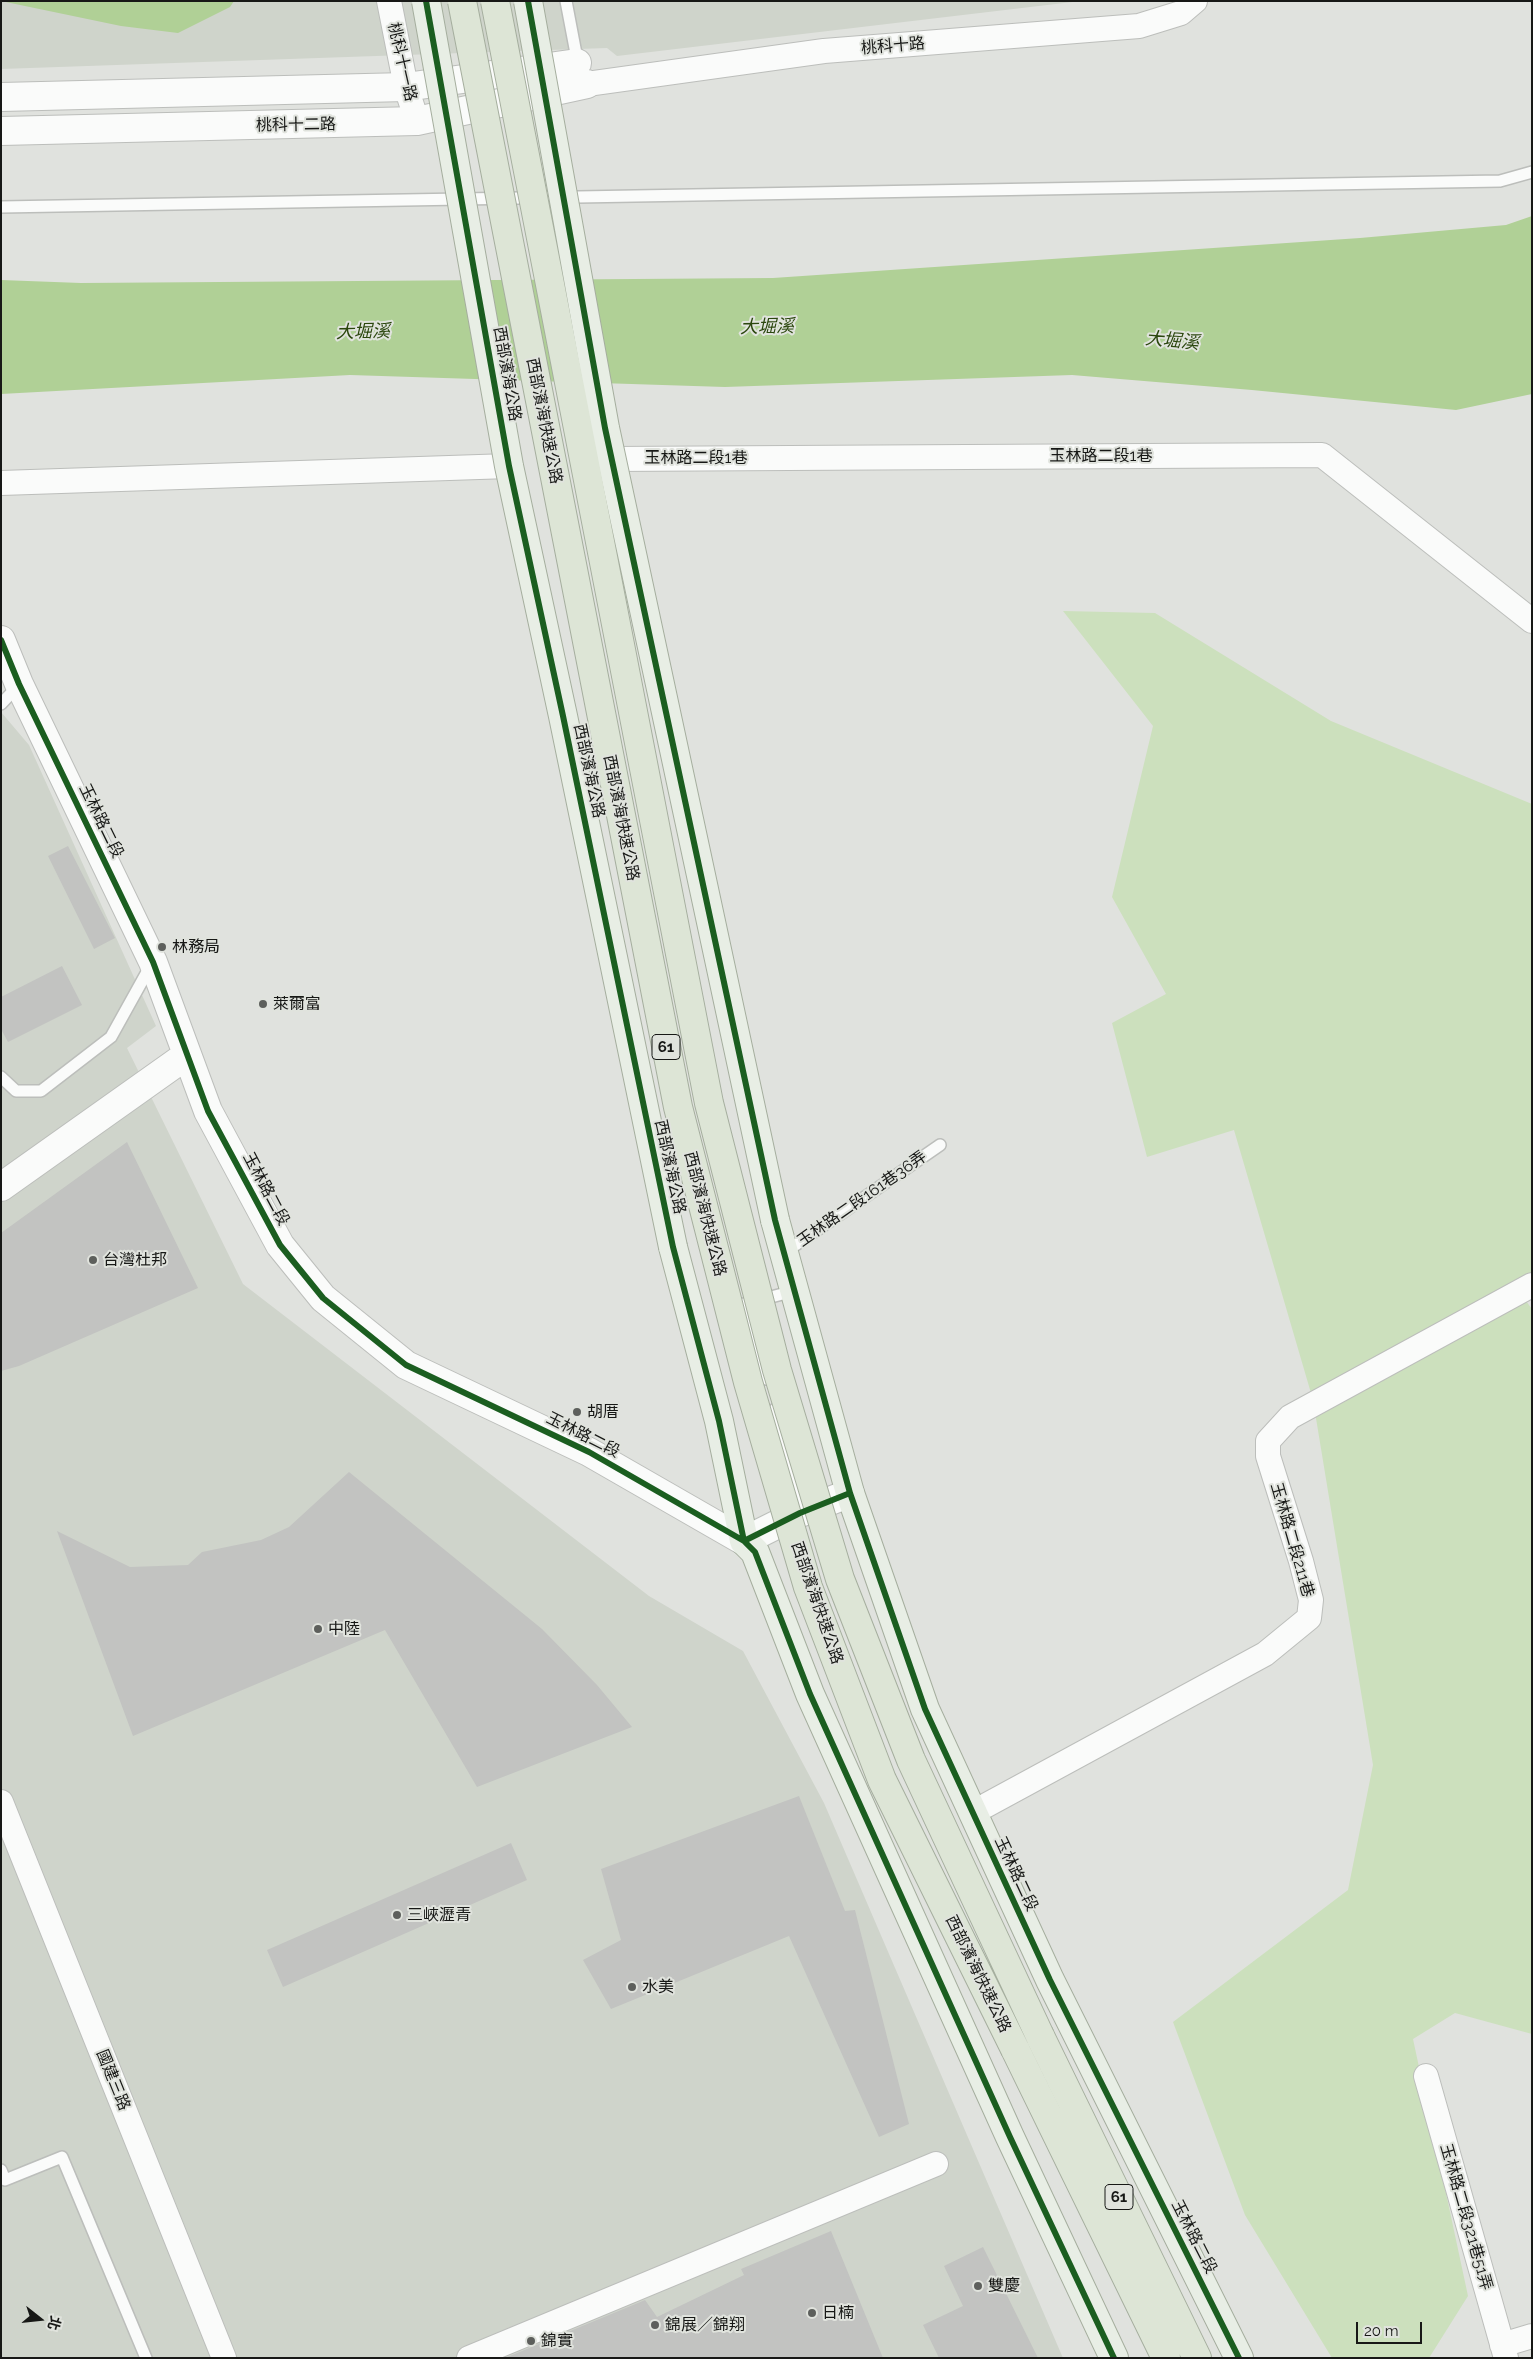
<!DOCTYPE html>
<meta charset="utf-8">
<style>
body{margin:0}
#map{position:relative;width:1533px;height:2359px;overflow:hidden;background:#e0e2de;font-family:Raleway,"Noto Sans TC",sans-serif}
canvas{display:block}
.frame{position:absolute;inset:0;border:2px solid #171816;pointer-events:none}
.north{position:absolute;left:15px;top:2294px;width:50px;height:50px;-webkit-text-stroke:4px #e0e3dd;paint-order:stroke;rotate:106deg;font-size:14px;font-weight:700;line-height:20px;text-align:center;color:#171816}
.north::after{content:'';display:block;margin:auto;width:18px;height:22px;background:#171816;clip-path:polygon(50% 0,100% 100%,50% 72%,0 100%)}
.scale{position:absolute;left:1356px;top:2322px;width:66px;height:22px;box-sizing:border-box;border:2px solid #171816;border-top:0;padding-left:6px;font-size:15px;line-height:18px;white-space:nowrap;color:#171816;-webkit-text-stroke:4px #e0e3dd;paint-order:stroke}
</style>
<div id="map">
<canvas width="1533" height="2359"></canvas>
<div class="frame"></div>
<div class="north">北</div>
<div class="scale">20 m</div>
</div>
<script>
const context = document.querySelector('canvas').getContext('2d');
context.lineJoin = 'round';
function paint(path, color) {
  context.fillStyle = color;
  context.fill(path, 'evenodd');
}
function shape(rows) {
  const path = new Path2D();
  for (const r of rows) {
    path.moveTo(r[0], r[1]);
    for (let i = 2; i < r.length; i += 2) path.lineTo(r[i], r[i + 1]);
  }
  return path;
}
function strokePath(path, color, width, dash) {
  context.strokeStyle = color;
  context.lineWidth = width;
  context.lineCap = dash ? 'butt' : 'round';
  context.setLineDash(dash || []);
  context.stroke(path);
}
function write(font, color, halo, rows, align = 'center') {
  context.font = font + ' Raleway,"Noto Sans TC",sans-serif';
  context.lineWidth = 4;
  context.setLineDash([]);
  context.textBaseline = 'middle';
  context.strokeStyle = halo;
  context.fillStyle = color;
  for (const [text, x, y, turn = 0] of rows) {
    context.save();
    context.translate(x, y);
    context.rotate((+turn || 0) * Math.PI / 180);
    context.textAlign = isNaN(turn) ? turn : align;
    if (halo) context.strokeText(text, 0, 0);
    context.fillText(text, 0, 0);
    context.restore();
  }
}
const built = shape([
 [1,1,1081,1,617,56,607,48,1,69],
 [1,712,29,745,156,1026,127,1048,243,1284,649,1596,743,1651,824,1803,1063,2358,1,2358]
]);
const green = shape([
 [1063,611,1155,613,1331,721,1532,804,1532,1283,1523,1297,1532,1309,1532,2034,1455,2013,1413,2039,1468,2296,1429,2358,1332,2358,1245,2215,1173,2022,1348,1890,1373,1765,1313,1400,1234,1130,1147,1157,1112,1023,1166,994,1112,897,1153,726]
]);
const water = shape([
 [1,1,234,1,230,7,178,33,121,26],
 [1532,216,1532,394,1456,410,1252,390,1072,375,725,387,350,375,1,394,1,280,81,283,773,278,1360,238,1506,225]
]);
const building = shape([
 [68,846,115,938,94,949,48,856],
 [62,966,82,1005,8,1042,1,1029,1,997],
 [127,1142,198,1288,19,1366,1,1371,1,1233],
 [349,1472,542,1629,597,1685,632,1727,477,1787,385,1630,133,1736,57,1531,130,1567,188,1565,202,1552,261,1540,289,1527],
 [799,1796,845,1911,855,1910,909,2124,879,2137,789,1936,611,2009,583,1960,621,1940,601,1869],
 [511,1843,527,1880,283,1987,267,1950],
 [831,2231,883,2358,505,2358,645,2300,657,2317,744,2275,741,2269],
 [983,2247,1038,2358,939,2358,923,2325,963,2306,944,2266]
]);
const lane = shape([
 [566,1,578,64],
 [1,207,1500,181,1532,172],
 [1,704,19,685],
 [1,1077,16,1091,41,1091,111,1037,151,965],
 [784,1253,940,1145],
 [766,1379,744,1304,794,1291],
 [775,1409,800,1513],
 [1,2170,5,2180,62,2157,146,2358]
]);
const street = shape([
 [389,1,406,87,417,121],
 [587,84,824,51,1139,26,1181,13,1195,1],
 [612,459,1322,455,1532,621],
 [1,483,509,466],
 [1,1802,224,2358],
 [972,1813,1265,1654,1309,1618,1311,1600,1301,1561,1268,1456,1268,1441,1290,1417,1532,1285],
 [1426,2076,1506,2358],
 [1502,2345,1532,2336],
 [469,2358,936,2164]
]);
const secondary = shape([
 [1,97,406,87,577,63],
 [1,131,417,121,587,84],
 [1,640,19,684,153,962,208,1111,280,1245,323,1298,406,1365,589,1452,744,1541,800,1513,850,1493],
 [1,1187,187,1055]
]);
const primary = shape([
 [775,1220,850,1493,925,1709,1050,1980,1239,2358],
 [673,1247,719,1421,744,1541,755,1552,810,1694,1010,2137,1114,2358]
]);
const highway = shape([
 [1040,2036,1197,2358],
 [1015,2049,1166,2358]
]);
const primaryBridge = shape([
 [426,1,509,466,563,716,673,1247],
 [528,1,605,428,775,1220]
]);
const highwayBridge = shape([
 [462,1,678,1107,748,1382,808,1587,882,1780,1015,2049],
 [495,1,709,1103,777,1370,840,1579,911,1760,1040,2036]
]);
const cycleway = shape([
 [426,1,509,466,563,716,673,1247,719,1421,744,1541],
 [528,1,605,428,775,1220,850,1493,925,1709,1050,1980,1239,2358],
 [1,640,19,684,153,962,208,1111,280,1245,323,1298,406,1365,589,1452,744,1541,755,1552,810,1694,1010,2137,1114,2358],
 [744,1541,800,1513,850,1493]
]);
const markers = [
 [162,947,5,"#5d5f5c"],
 [263,1004,5,"#5d5f5c"],
 [93,1260,5,"#5d5f5c"],
 [577,1412,5,"#5d5f5c"],
 [318,1629,5,"#5d5f5c"],
 [397,1915,5,"#5d5f5c"],
 [632,1987,5,"#5d5f5c"],
 [978,2286,5,"#5d5f5c"],
 [812,2313,5,"#5d5f5c"],
 [655,2325,5,"#5d5f5c"],
 [531,2341,5,"#5d5f5c"]
];
const shields = [
 [666,1047,28],
 [1119,2197,28]
];
const shieldNames = [
 ["61",666,1047],
 ["61",1119,2197]
];
const streetNames = [
 ["桃科十路",893,46,-5],
 ["桃科十一路",402,62,77],
 ["桃科十二路",296,125,-1],
 ["西部濱海公路",507,374,80],
 ["西部濱海快速公路",544,421,79],
 ["玉林路二段1巷",1101,456],
 ["玉林路二段1巷",696,458],
 ["西部濱海公路",589,771,78],
 ["西部濱海快速公路",621,818,79],
 ["玉林路二段",101,821,64],
 ["西部濱海公路",670,1167,78],
 ["玉林路二段",266,1189,62],
 ["玉林路二段161巷36弄",862,1199,-35],
 ["西部濱海快速公路",705,1214,76],
 ["玉林路二段",583,1435,27],
 ["玉林路二段211巷",1292,1540,74],
 ["西部濱海快速公路",817,1603,71],
 ["玉林路二段",1016,1874,65],
 ["西部濱海快速公路",978,1974,64],
 ["國建三路",113,2080,68],
 ["玉林路二段321巷51弄",1466,2217,74],
 ["玉林路二段",1194,2237,63]
];
const poiNames = [
 ["林務局",172,947],
 ["萊爾富",273,1004],
 ["台灣杜邦",103,1260],
 ["胡厝",587,1412],
 ["中陸",328,1629],
 ["三峽瀝青",407,1915],
 ["水美",642,1987],
 ["雙慶",988,2286],
 ["日楠",822,2313],
 ["錦展／錦翔",665,2325],
 ["錦實",541,2341]
];
const waterNames = [
 ["大堀溪",767,327,-1],
 ["大堀溪",363,332,-1],
 ["大堀溪",1172,341,5]
];
paint(built, '#cfd4cb');
paint(green, '#cce0bd');
paint(water, '#b0d096');
paint(building, '#c2c3c1');
strokePath(lane, '#bcbebb', 14);
strokePath(street, '#bcbebb', 26);
strokePath(secondary, '#bcbebb', 30);
strokePath(primary, '#a5ae9e', 30);
strokePath(highway, '#a5ae9e', 30);
strokePath(lane, '#fafbfa', 11);
strokePath(street, '#fafbfa', 24);
strokePath(secondary, '#fafbfa', 28);
strokePath(primary, '#e8eee5', 28);
strokePath(highway, '#dde5d6', 28);
strokePath(primaryBridge, '#a5ae9e', 30, []);
strokePath(highwayBridge, '#a5ae9e', 30, []);
strokePath(primaryBridge, '#e8eee5', 28);
strokePath(highwayBridge, '#dde5d6', 28);
strokePath(cycleway, '#1b5e20', 6);
for (const [x, y, r, color] of markers) {
  const dot = new Path2D();
  dot.arc(x, y, r, 0, 2 * Math.PI);
  context.fillStyle = color;
  context.fill(dot);
  strokePath(dot, '#e0e3dd', 2);
}
for (const [x, y, w] of shields) {
  const box = new Path2D();
  box.roundRect(x - w / 2, y - 12.5, w, 25, 4);
  context.fillStyle = '#e0e3dd';
  context.fill(box);
  strokePath(box, '#171816', 1);
}
write('bold 15px', '#171816', null, shieldNames);
write('16px', '#171816', '#e0e3dd', streetNames);
write('16px', '#171816', '#e0e3dd', poiNames, 'left');
write('italic 18px', '#2b470e', '#e0e3dd', waterNames);
</script>
